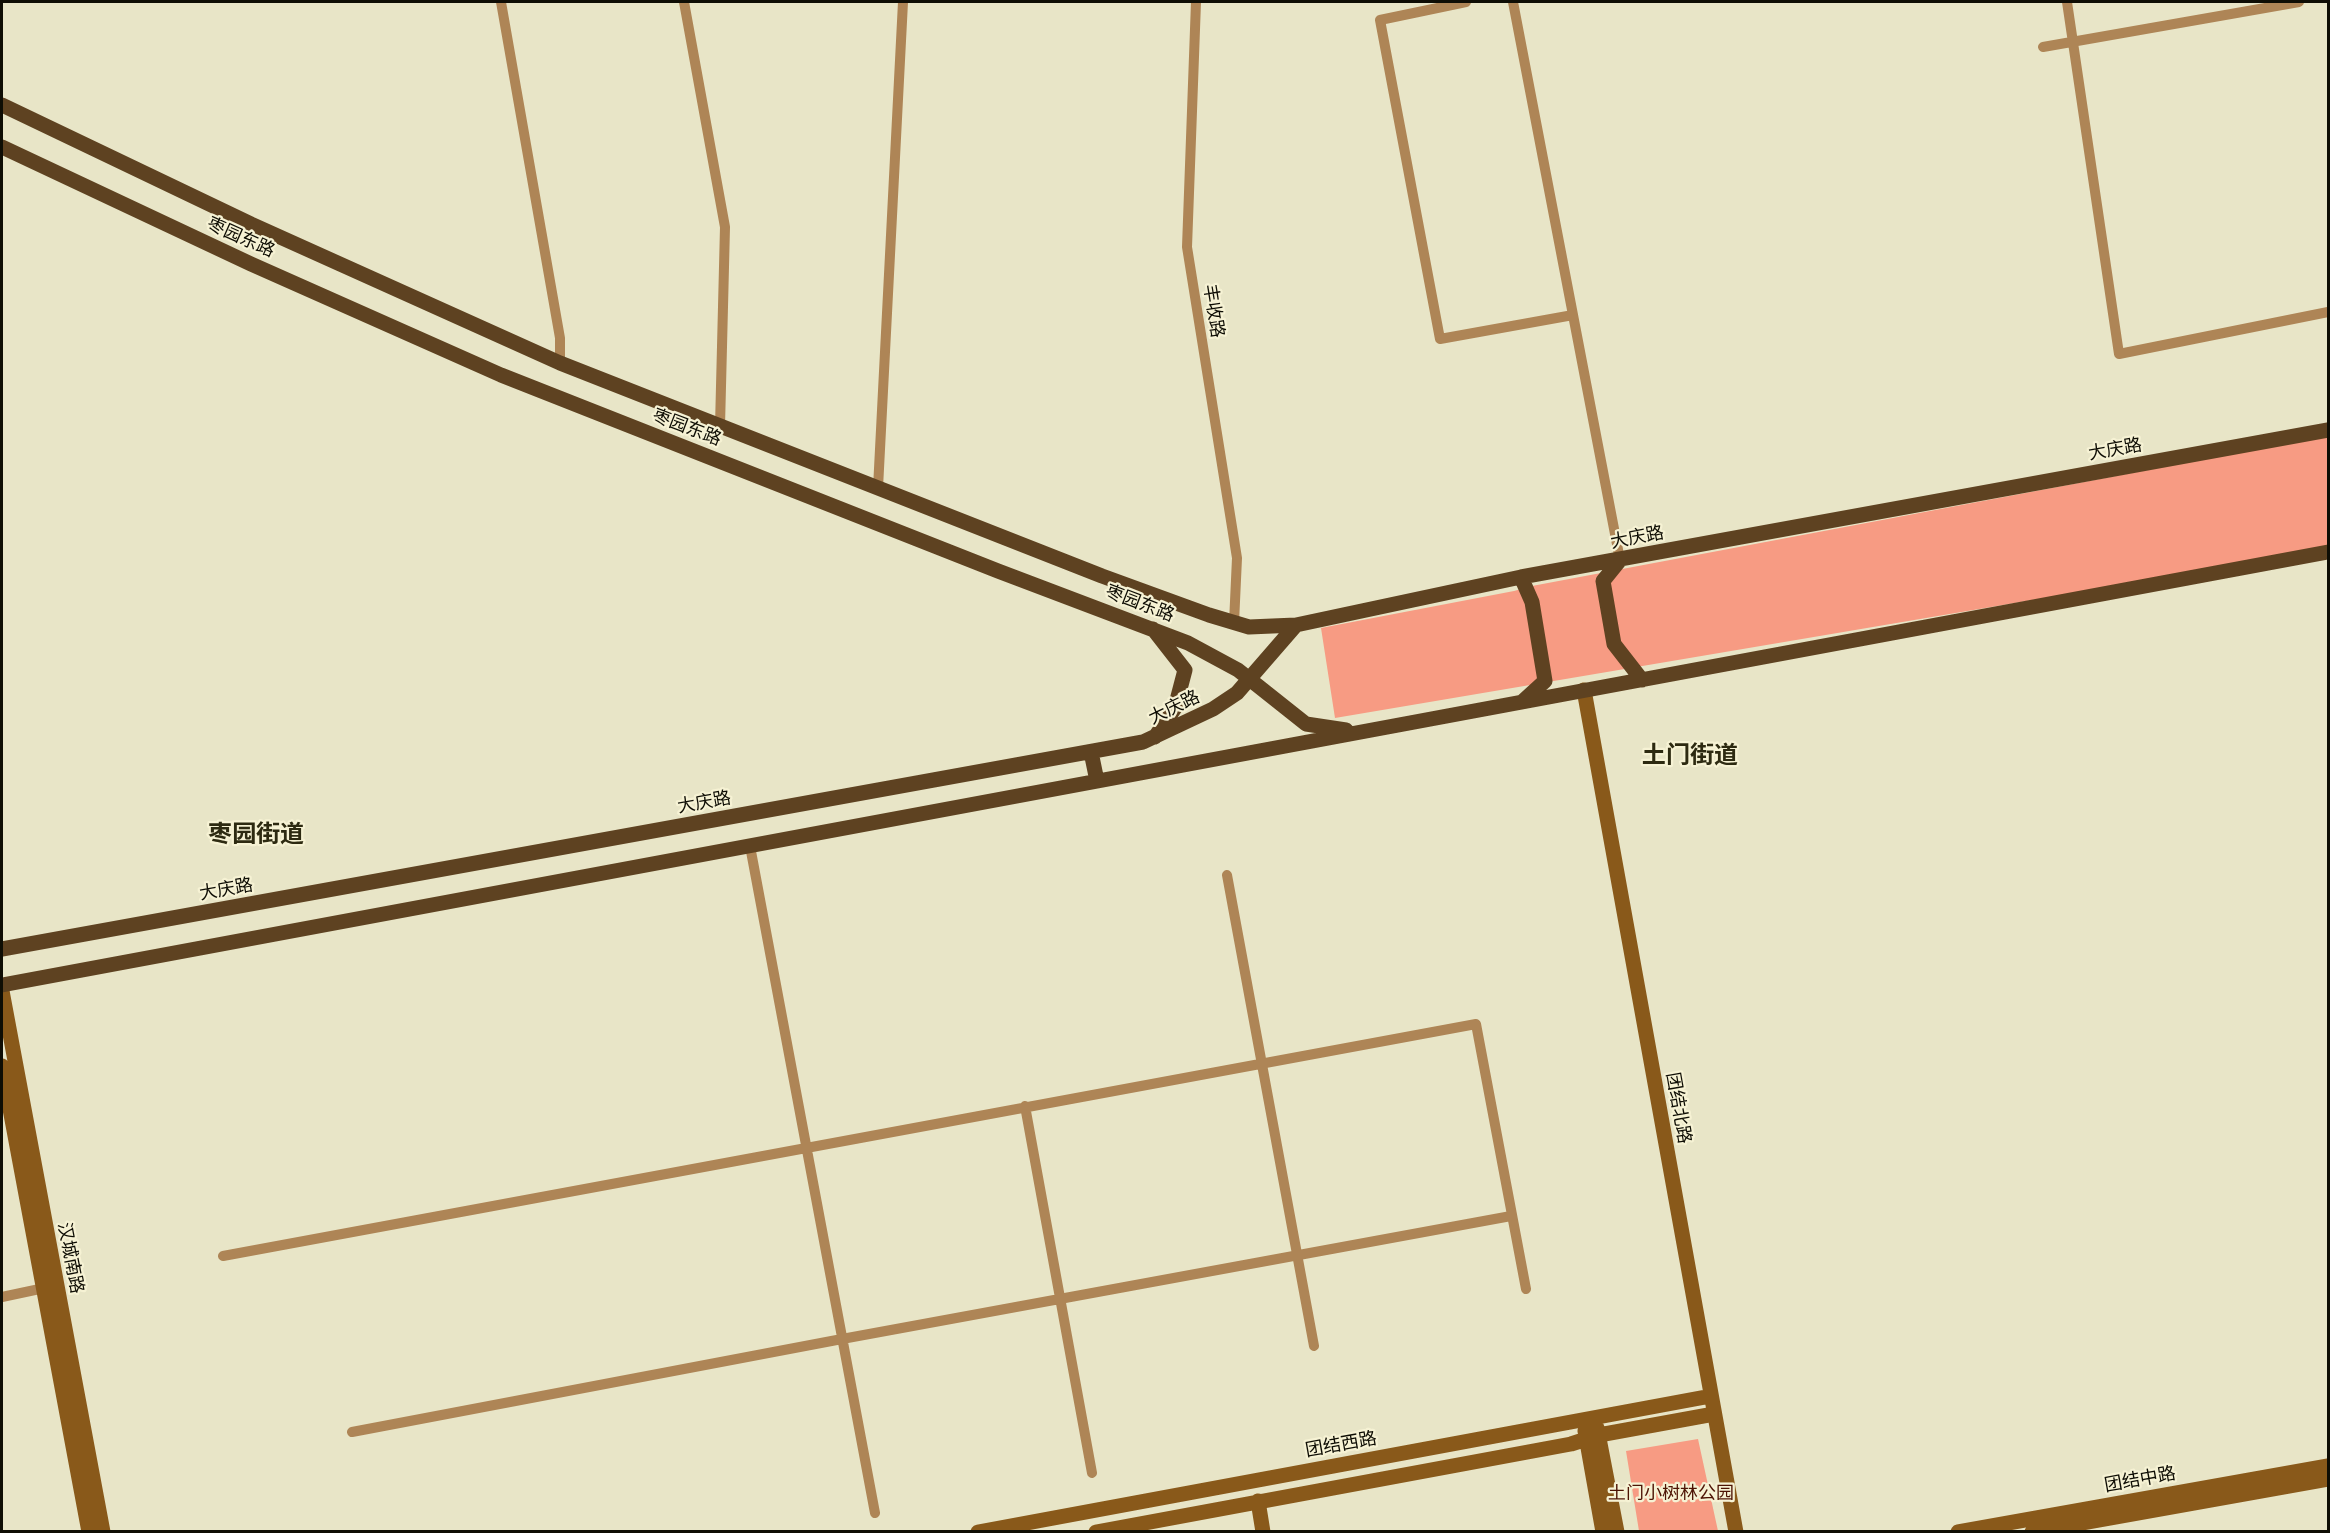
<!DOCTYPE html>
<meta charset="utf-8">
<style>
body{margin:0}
#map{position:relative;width:2330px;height:1533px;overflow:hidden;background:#e8e5c7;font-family:Ubuntu,sans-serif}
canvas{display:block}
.frame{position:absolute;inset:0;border:3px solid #0e0d04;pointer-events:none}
</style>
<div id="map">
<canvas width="2330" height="1533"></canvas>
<div class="frame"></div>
</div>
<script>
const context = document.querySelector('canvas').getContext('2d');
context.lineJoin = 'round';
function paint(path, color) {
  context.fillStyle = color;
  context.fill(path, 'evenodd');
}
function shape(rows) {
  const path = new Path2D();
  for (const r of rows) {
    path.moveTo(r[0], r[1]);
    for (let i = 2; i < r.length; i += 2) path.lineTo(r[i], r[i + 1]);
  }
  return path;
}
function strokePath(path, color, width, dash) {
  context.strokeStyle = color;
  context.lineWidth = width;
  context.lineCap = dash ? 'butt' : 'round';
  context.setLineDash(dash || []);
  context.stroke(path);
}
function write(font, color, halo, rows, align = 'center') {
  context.font = font + ' Ubuntu,"Noto Sans SC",sans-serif';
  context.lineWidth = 4.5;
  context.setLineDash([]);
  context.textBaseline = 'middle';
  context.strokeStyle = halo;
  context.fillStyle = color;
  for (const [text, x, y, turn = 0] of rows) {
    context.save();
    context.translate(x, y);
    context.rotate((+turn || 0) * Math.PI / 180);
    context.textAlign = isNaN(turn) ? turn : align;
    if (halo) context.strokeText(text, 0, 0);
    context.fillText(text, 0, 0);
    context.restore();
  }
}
const green = shape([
 [2328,436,2328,550,1335,718,1321,628,1514,591,1532,586],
 [1698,1439,1718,1531,1639,1531,1626,1451]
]);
const street = shape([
 [501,2,560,338,560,363],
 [684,2,725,227,720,426],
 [1196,2,1187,247,1237,558,1234,623],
 [1466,2,1380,20,1440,339,1573,315],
 [1513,2,1620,560],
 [2067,2,2119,354,2328,312],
 [2043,47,2299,2],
 [878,488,903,2],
 [750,846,875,1513],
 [1227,875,1314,1346],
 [1025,1106,1092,1473],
 [223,1256,1476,1024,1526,1289],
 [2,1297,49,1287],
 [352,1432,842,1339,1511,1216]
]);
const secondary = shape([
 [1584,690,1736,1532],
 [2,991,103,1532],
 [2,1066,89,1532],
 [1597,1428,1617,1532],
 [1585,1431,1603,1532],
 [1258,1501,1263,1532],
 [978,1532,1711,1396],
 [1096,1532,1571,1444,1599,1435,1714,1414],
 [1958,1532,2328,1466],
 [2032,1532,2328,1479]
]);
const primary = shape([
 [2,105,251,224,560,363,1102,576,1209,615,1249,627,1296,625,1521,577,2328,430],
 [2,147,251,264,501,375,998,571,1188,643,1238,670,1306,724,1346,730],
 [1620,560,1603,581,1614,644,1642,680],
 [1521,577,1532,602,1545,681,1522,702],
 [1153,629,1185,670,1175,708,1155,737],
 [1091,752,1097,781],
 [2,949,1143,742,1213,709,1237,693,1296,625],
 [2,985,2328,552]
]);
const streetNames = [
 ["枣园东路",241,237,24],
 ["丰收路",1214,311,81],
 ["枣园东路",687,427,21],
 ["大庆路",2115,449,-10],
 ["大庆路",1637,537,-11],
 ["枣园东路",1140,603,21],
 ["大庆路",1174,707,-26],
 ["大庆路",704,802,-10],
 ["大庆路",226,889,-10],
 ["团结北路",1679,1108,80],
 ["汉城南路",71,1258,79],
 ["团结西路",1341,1444,-10],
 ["团结中路",2140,1479,-10]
];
const parkNames = [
 ["土门小树林公园",1671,1493]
];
const districtNames = [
 ["土门街道",1690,755],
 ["枣园街道",256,834]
];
paint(green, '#f79b83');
strokePath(street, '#ae8556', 10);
strokePath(secondary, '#89591a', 15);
strokePath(primary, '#5e4221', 15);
write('18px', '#0e0d04', '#f6f2d4', streetNames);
write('18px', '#4d1304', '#f6f2d4', parkNames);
write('bold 24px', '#2d2a11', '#f6f2d4', districtNames);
</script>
